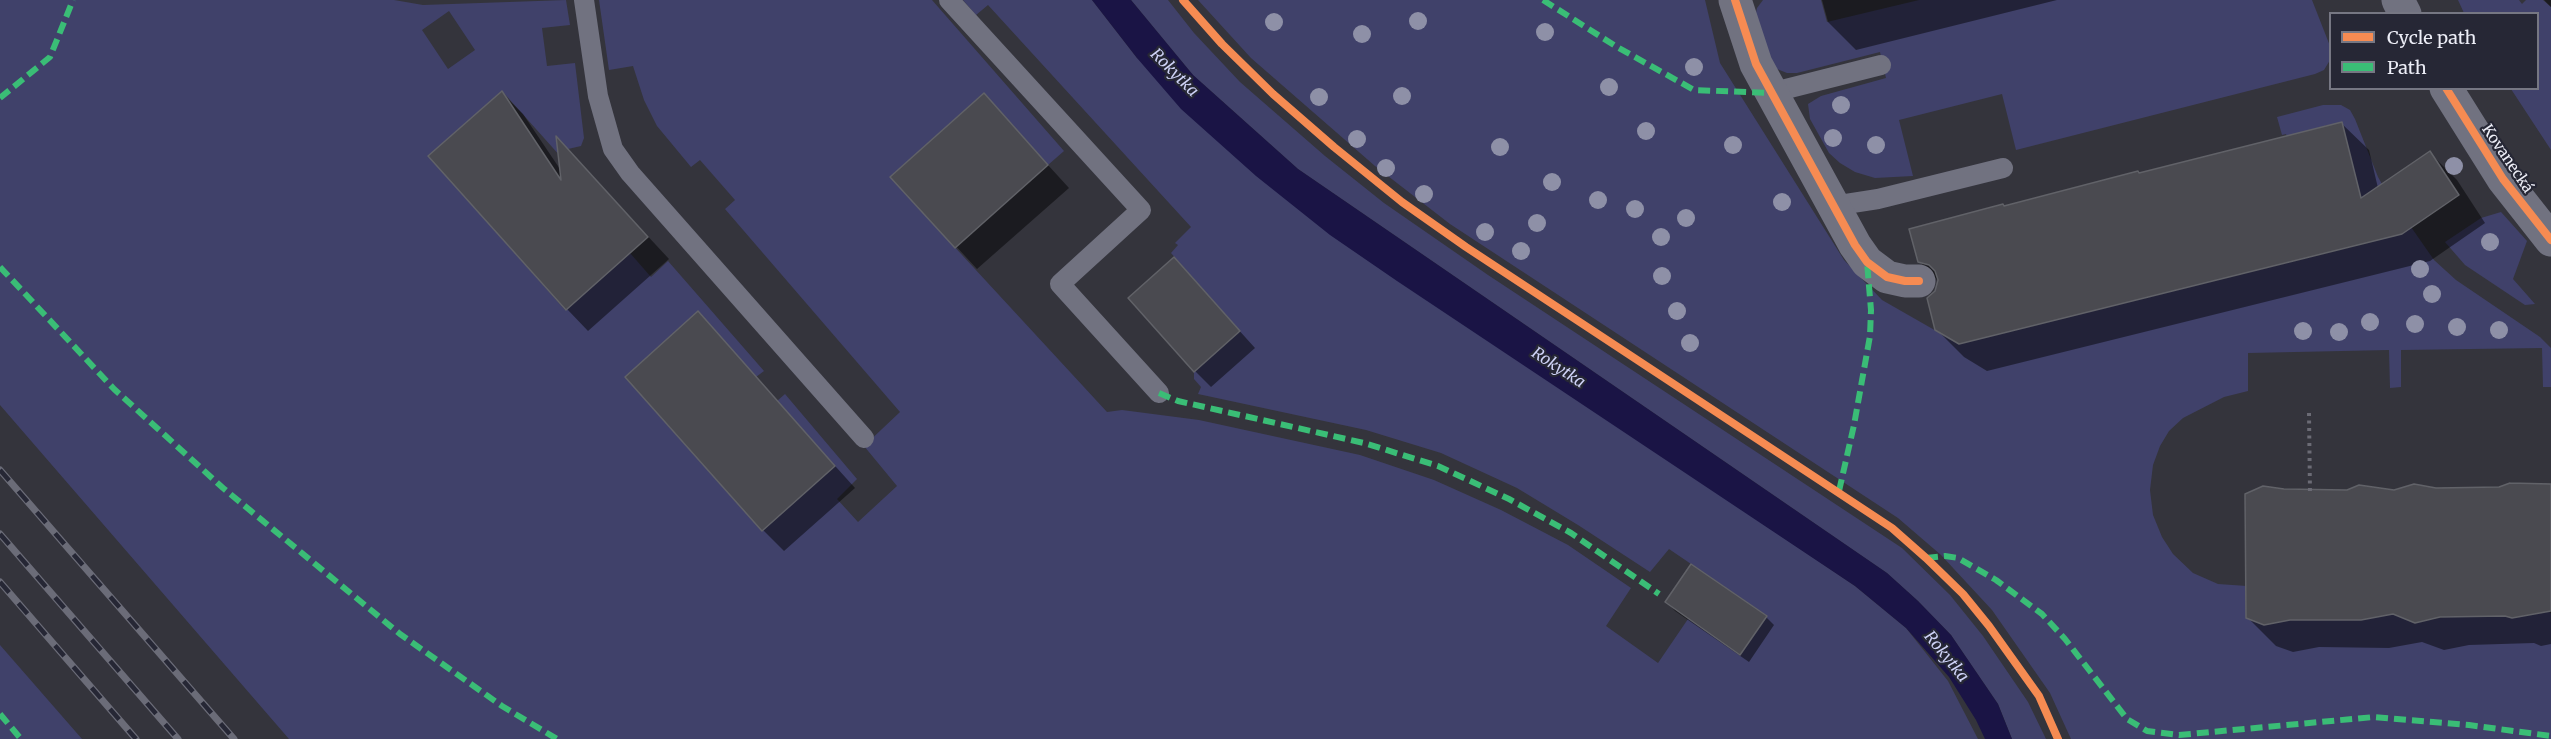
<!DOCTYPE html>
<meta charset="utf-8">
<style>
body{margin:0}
#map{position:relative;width:2551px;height:739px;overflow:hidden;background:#34343c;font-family:Merriweather,serif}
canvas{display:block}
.legend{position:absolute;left:2329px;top:12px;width:210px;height:78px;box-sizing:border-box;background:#262735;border:2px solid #767783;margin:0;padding:8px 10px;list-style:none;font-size:18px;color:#edeef7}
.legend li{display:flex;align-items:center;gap:12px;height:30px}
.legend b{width:30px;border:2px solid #767783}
</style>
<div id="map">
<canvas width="2551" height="739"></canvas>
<ul class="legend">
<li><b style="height:8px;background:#f68b52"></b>Cycle path</li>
<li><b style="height:8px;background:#3abd76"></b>Path</li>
</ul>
</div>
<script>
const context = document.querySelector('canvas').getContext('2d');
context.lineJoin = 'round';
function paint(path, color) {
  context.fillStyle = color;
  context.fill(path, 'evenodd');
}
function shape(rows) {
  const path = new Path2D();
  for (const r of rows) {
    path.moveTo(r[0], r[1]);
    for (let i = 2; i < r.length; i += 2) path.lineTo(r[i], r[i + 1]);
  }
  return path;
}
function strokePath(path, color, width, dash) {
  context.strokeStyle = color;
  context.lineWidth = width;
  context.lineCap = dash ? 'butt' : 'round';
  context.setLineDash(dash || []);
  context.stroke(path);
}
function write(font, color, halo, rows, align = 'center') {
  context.font = font + ' Merriweather,serif';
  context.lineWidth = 4.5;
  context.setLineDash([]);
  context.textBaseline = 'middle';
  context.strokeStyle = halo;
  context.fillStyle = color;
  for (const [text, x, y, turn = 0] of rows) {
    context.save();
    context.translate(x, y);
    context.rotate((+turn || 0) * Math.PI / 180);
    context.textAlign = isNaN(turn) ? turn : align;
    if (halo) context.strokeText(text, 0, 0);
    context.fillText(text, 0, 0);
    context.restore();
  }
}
const green = shape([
 [0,0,394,0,423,5,566,0,570,25,542,28,547,66,575,63,584,138,581,146,568,149,561,157,502,91,429,156,565,310,630,253,651,277,668,261,764,371,756,377,698,312,625,377,762,531,835,466,777,401,785,394,857,479,837,499,858,522,897,486,864,446,900,412,725,209,735,200,700,160,691,167,657,126,644,100,633,66,609,70,599,0,932,0,1064,151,1048,165,984,93,890,177,1107,412,1122,410,1199,420,1360,455,1434,480,1501,510,1568,545,1631,588,1606,626,1658,663,1688,619,1740,655,1766,615,1669,549,1650,572,1578,525,1517,488,1441,453,1366,430,1198,394,1201,387,1194,379,1194,372,1240,331,1171,253,1178,245,1175,243,1191,227,988,5,976,15,963,0,1092,0,1137,58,1673,463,1855,586,1906,628,1948,681,1978,739,289,739,0,405],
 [449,11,475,50,448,69,422,30],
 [1131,0,1168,0,1194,33,1240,82,1325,156,1384,203,1488,275,1902,548,1950,595,1983,636,2028,702,2046,739,2012,739,1998,704,1951,635,1918,601,1887,573,1298,169,1193,75],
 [1198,0,1705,0,1720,63,1844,260,1882,300,1959,344,2372,242,2343,126,2328,125,2287,137,2286,134,2282,135,2277,117,2323,105,2341,105,2350,110,2355,119,2378,177,2386,191,2434,260,2456,280,2540,337,2551,348,2551,387,2543,387,2542,348,2401,350,2401,387,2390,388,2389,350,2248,353,2248,391,2224,397,2183,418,2169,431,2160,446,2153,465,2150,490,2153,515,2162,537,2173,554,2193,573,2218,584,2247,586,2303,618,2343,615,2361,620,2397,613,2398,616,2415,623,2454,615,2455,617,2492,616,2494,612,2512,618,2549,611,2551,614,2551,739,2071,739,2050,693,1992,610,1941,555,1898,518,1450,224,1375,166,1251,58],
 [1763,0,1821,0,1827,22,1919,0,2312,0,2330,46,2330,60,2324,70,2315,74,2016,150,2002,94,1899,120,1913,176,1875,178,1855,172,1840,163,1829,153,1810,119,1808,104,1821,96,1886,78,1880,52,1797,73,1787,73,1777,69,1769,59,1755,17,1757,8],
 [2458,0,2519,0,2522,4,2526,0,2543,0,2551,7,2551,150,2511,89,2538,88,2538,14,2464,13],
 [2501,212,2527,241,2513,279,2535,304,2525,305,2465,265,2445,242,2481,218],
 [0,645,82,739,0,739]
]);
const water = shape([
 [1092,0,1131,0,1193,75,1298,169,1887,573,1918,601,1951,635,1998,704,2012,739,1985,739,1976,720,1949,677,1906,628,1855,586,1397,281,1330,235,1256,176,1181,109,1137,58]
]);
const shadow = shape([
 [1822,0,2057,0,1856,50,1828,22],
 [2544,0,2551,0,2551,7],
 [502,93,523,114,562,172,577,160,669,259,588,331,567,309],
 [984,95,1069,188,977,269,892,177],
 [2341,123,2369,150,2378,188,2430,153,2457,180,2485,223,2430,261,1987,371,1964,357,1936,329,1936,292,1939,282,1919,261,2005,208],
 [1190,276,1255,348,1211,387,1195,371],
 [698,314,855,488,784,551,763,530],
 [2551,485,2551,644,2541,646,2534,643,2469,645,2444,650,2422,642,2389,648,2319,647,2293,652,2276,646,2248,618,2284,491,2394,492],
 [1667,602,1766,617,1774,625,1749,662,1675,611]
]);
const building = shape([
 [502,91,561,180,556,136,648,237,566,310,428,156,502,91],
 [984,93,1048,165,955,248,890,177,984,93],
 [2342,122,2361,198,2430,151,2459,195,2402,234,1959,344,1935,330,1927,298,1935,291,1938,280,1935,271,1929,265,1918,262,1909,229,2003,204,2004,206,2138,171,2139,173,2342,122],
 [1174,257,1240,331,1194,372,1128,298,1174,257],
 [698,311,835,466,762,531,625,377,698,311],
 [2510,483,2551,484,2551,611,2512,618,2505,616,2440,617,2415,623,2393,614,2361,620,2290,620,2264,625,2246,618,2245,494,2263,486,2284,489,2347,490,2359,485,2394,490,2414,484,2436,488,2499,487,2510,483],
 [1691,564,1767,616,1740,655,1665,602,1691,564]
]);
const path = shape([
 [2309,413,2310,493]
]);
const service = shape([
 [584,0,598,96,613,149,630,173,864,438],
 [949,0,1141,210,1060,284,1159,393],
 [1770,93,1881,65],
 [1833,206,1878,199,2003,168]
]);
const minor = shape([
 [1735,0,1756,64,1855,245,1867,262,1887,277,1905,281,1919,281],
 [2398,0,2405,14],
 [2446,88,2503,179,2551,240]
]);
const rail = shape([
 [0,470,234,739],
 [0,534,178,739],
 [0,582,136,739]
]);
const quiet = shape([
 [1543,0,1617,47,1694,90,1770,93],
 [0,98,50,57,73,0],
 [0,267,114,389,223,488,400,634,502,706,557,739],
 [1159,393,1178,401,1364,443,1438,466,1509,499,1571,533,1659,594],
 [1839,491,1854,425,1870,336,1871,310,1867,262],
 [1926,558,1945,556,1958,558,1996,580,2042,614,2065,639,2127,719,2147,731,2179,735,2374,717,2469,725,2551,736],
 [0,714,21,739]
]);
const cycleway = shape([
 [1183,0,1222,44,1273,94,1334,147,1402,202,1466,247,1892,528,1926,558,1963,594,1989,626,2039,696,2058,739],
 [1735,0,1756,64,1855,245,1867,262,1887,277,1905,281,1919,281],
 [2446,88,2503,179,2551,240]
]);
const trees = [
 [1418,21],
 [1274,22],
 [1545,32],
 [1362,34],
 [1694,67],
 [1609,87],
 [1402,96],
 [1319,97],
 [1841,105],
 [1646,131],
 [1833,138],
 [1357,139],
 [1733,145],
 [1876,145],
 [1500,147],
 [2454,166],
 [1386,168],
 [1552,182],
 [1424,194],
 [1598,200],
 [1782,202],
 [1635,209],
 [1686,218],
 [1537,223],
 [1485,232],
 [1661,237],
 [2490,242],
 [1521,251],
 [2420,269],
 [1662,276],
 [2432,294],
 [1677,311],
 [2370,322],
 [2415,324],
 [2457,327],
 [2499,330],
 [2303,331],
 [2339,332],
 [1690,343]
];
const streetNames = [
 ["Kovanecká",2507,159,56]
];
const waterNames = [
 ["Rokytka",1174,73,45],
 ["Rokytka",1558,368,33],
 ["Rokytka",1946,657,51]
];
paint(green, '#40416a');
paint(water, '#1a1445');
paint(shadow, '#0007');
paint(building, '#4a4a50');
strokePath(building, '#616268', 1.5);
strokePath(path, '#6b6b75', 4, [3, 4.5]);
strokePath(service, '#717280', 20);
strokePath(minor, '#717280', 33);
strokePath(rail, '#6b6c78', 7);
strokePath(rail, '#262735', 4.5, [14]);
strokePath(quiet, '#3abd76', 6, [12, 6]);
strokePath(cycleway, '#f68b52', 8);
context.fillStyle = '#8e90a7';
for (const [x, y] of trees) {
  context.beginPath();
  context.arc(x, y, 9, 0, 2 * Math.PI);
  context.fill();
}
write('15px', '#edeef7', '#262735', streetNames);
write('italic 16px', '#ced2f6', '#262735', waterNames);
</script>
